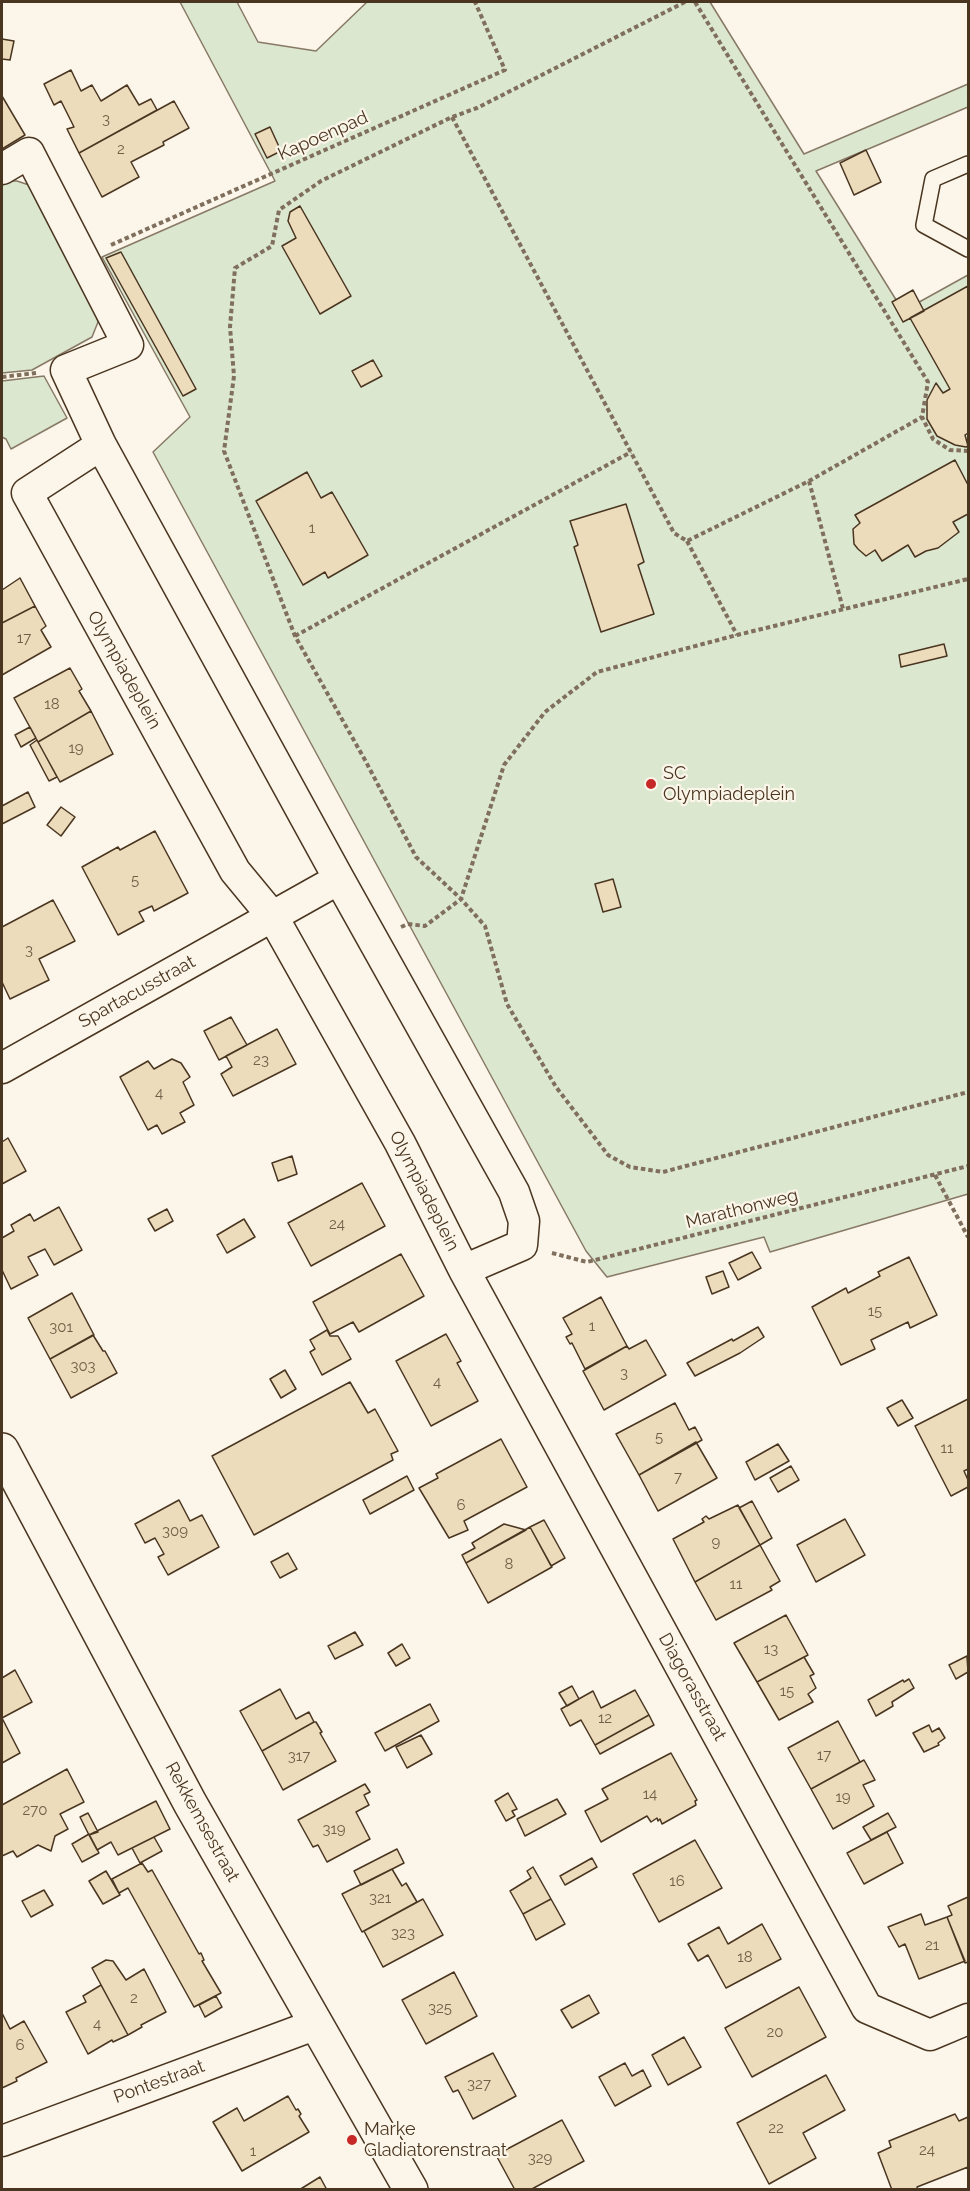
<!DOCTYPE html>
<style>
body{margin:0}
#map{position:relative;width:970px;height:2191px;overflow:hidden;background:#fbf6e9;font-family:Raleway,sans-serif}
canvas{display:block}
.frame{position:absolute;inset:0;border:3px solid #4a3520;pointer-events:none}
</style>
<div id="map">
<canvas width="970" height="2191"></canvas>
<div class="frame"></div>
</div>
<script>
const context = document.querySelector('canvas').getContext('2d');
context.lineJoin = 'round';
function paint(path, color) {
  context.fillStyle = color;
  context.fill(path, 'evenodd');
}
function shape(rows) {
  const path = new Path2D();
  for (const r of rows) {
    path.moveTo(r[0], r[1]);
    for (let i = 2; i < r.length; i += 2) path.lineTo(r[i], r[i + 1]);
  }
  return path;
}
function strokePath(path, color, width, dash) {
  context.strokeStyle = color;
  context.lineWidth = width;
  context.lineCap = dash ? 'butt' : 'round';
  context.setLineDash(dash || []);
  context.stroke(path);
}
function write(font, color, halo, rows, align = 'center') {
  context.font = font + ' Raleway,sans-serif';
  context.lineWidth = 4.5;
  context.setLineDash([]);
  context.textBaseline = 'middle';
  context.strokeStyle = halo;
  context.fillStyle = color;
  for (const [text, x, y, turn = 0] of rows) {
    context.save();
    context.translate(x, y);
    context.rotate((+turn || 0) * Math.PI / 180);
    context.textAlign = isNaN(turn) ? turn : align;
    if (halo) context.strokeText(text, 0, 0);
    context.fillText(text, 0, 0);
    context.restore();
  }
}
const green = shape([
 [180,2,237,2,258,42,316,51,367,2,710,2,804,154,968,84,968,107,816,171,903,311,968,275,968,1194,770,1252,764,1237,607,1277,586,1251,153,452,190,417,102,257,275,181,180,2],
 [4,181,17,181,32,186,91,294,98,322,92,337,32,370,2,373,2,183,4,181],
 [44,376,67,418,11,449,6,439,2,437,2,381,44,376]
]);
const building = shape([
 [2,39,14,41,10,60,2,59,2,39],
 [71,70,81,91,92,85,101,101,127,85,139,105,151,99,157,110,79,153,67,129,74,127,61,101,54,105,44,84,71,70],
 [2,96,25,135,2,149,2,96],
 [174,101,189,128,163,142,164,145,131,162,139,177,102,197,79,153,174,101],
 [270,127,281,151,267,158,255,134,270,127],
 [866,150,881,182,854,195,840,163,866,150],
 [300,206,351,296,320,314,282,246,296,238,288,221,290,212,300,206],
 [121,252,196,389,183,396,106,258,121,252],
 [968,286,968,433,965,435,968,446,966,447,955,445,937,436,927,419,927,400,936,383,943,393,950,389,910,318,968,286],
 [913,290,924,311,903,322,892,302,913,290],
 [373,360,382,376,361,387,352,371,373,360],
 [955,460,968,485,968,514,953,522,959,532,938,548,926,551,915,557,908,545,882,561,875,550,866,556,858,549,854,544,853,529,860,523,855,515,955,460],
 [307,472,321,498,332,492,368,555,328,578,325,572,303,585,256,501,307,472],
 [626,504,644,562,638,565,654,614,601,632,574,547,578,545,570,521,626,504],
 [20,578,35,606,2,623,2,590,20,578],
 [35,606,46,626,41,630,51,647,2,675,2,623,35,606],
 [944,644,947,656,901,667,899,655,944,644],
 [70,668,82,689,79,691,91,711,38,742,14,698,70,668],
 [91,711,113,754,60,782,38,742,91,711],
 [30,727,36,738,21,747,15,735,30,727],
 [37,740,57,777,49,781,30,745,37,740],
 [28,792,35,807,2,824,2,806,28,792],
 [61,807,75,817,61,836,47,825,61,807],
 [155,831,188,893,154,911,152,906,139,912,144,921,118,935,82,867,118,847,120,850,155,831],
 [613,879,621,907,603,912,595,884,613,879],
 [53,900,75,941,39,959,49,980,10,999,2,982,2,927,53,900],
 [231,1017,247,1045,219,1060,204,1031,231,1017],
 [277,1029,296,1064,233,1096,221,1074,232,1067,226,1056,277,1029],
 [172,1059,181,1063,190,1077,183,1082,194,1105,180,1113,185,1122,162,1134,157,1125,148,1130,120,1077,148,1061,154,1069,172,1059],
 [8,1138,26,1171,2,1184,2,1142,8,1138],
 [292,1156,297,1174,278,1181,272,1163,292,1156],
 [362,1183,385,1226,311,1266,288,1223,362,1183],
 [59,1207,82,1250,54,1265,45,1249,28,1257,38,1275,11,1289,2,1270,2,1238,14,1231,11,1225,30,1214,34,1221,59,1207],
 [167,1209,173,1221,155,1231,148,1219,167,1209],
 [244,1219,255,1237,227,1253,217,1235,244,1219],
 [752,1252,761,1268,738,1280,729,1263,752,1252],
 [401,1254,424,1296,359,1332,353,1322,330,1334,313,1302,401,1254],
 [909,1257,937,1315,910,1328,908,1322,871,1340,875,1349,841,1365,812,1307,846,1288,848,1293,880,1276,878,1272,909,1257],
 [723,1271,729,1287,712,1294,706,1277,723,1271],
 [72,1293,94,1335,50,1359,28,1318,72,1293],
 [601,1297,627,1346,585,1369,572,1343,570,1344,566,1337,572,1334,563,1318,601,1297],
 [758,1327,764,1337,740,1353,695,1376,687,1363,732,1339,733,1341,758,1327],
 [327,1330,330,1336,338,1336,351,1359,322,1375,310,1352,315,1349,310,1340,327,1330],
 [446,1334,461,1361,457,1363,478,1401,431,1426,396,1361,446,1334],
 [93,1335,103,1351,105,1351,117,1373,71,1398,50,1359,93,1335],
 [646,1340,666,1375,604,1410,583,1371,627,1346,629,1349,646,1340],
 [285,1370,296,1389,281,1398,270,1379,285,1370],
 [350,1382,368,1413,375,1409,398,1451,391,1454,393,1460,254,1535,212,1456,350,1382],
 [968,1399,968,1469,964,1471,968,1480,968,1487,951,1496,915,1426,968,1399],
 [902,1400,913,1418,898,1426,887,1408,902,1400],
 [675,1403,689,1430,695,1427,702,1440,639,1475,616,1434,675,1403],
 [501,1439,527,1487,464,1521,468,1530,449,1538,419,1488,438,1478,436,1474,501,1439],
 [696,1442,717,1478,658,1511,639,1475,696,1442],
 [778,1444,789,1461,755,1480,746,1462,778,1444],
 [791,1466,799,1480,778,1492,770,1478,791,1466],
 [407,1476,414,1490,370,1514,363,1500,407,1476],
 [179,1500,190,1521,202,1515,219,1547,168,1575,158,1557,164,1554,155,1538,145,1543,135,1524,179,1500],
 [752,1501,772,1538,760,1545,739,1508,752,1501],
 [738,1505,760,1545,695,1582,673,1539,704,1522,702,1519,706,1516,709,1519,738,1505],
 [845,1519,865,1555,816,1582,797,1545,845,1519],
 [544,1520,565,1558,551,1566,530,1527,544,1520],
 [504,1524,526,1530,466,1563,462,1555,475,1548,472,1543,504,1524],
 [530,1527,552,1567,488,1603,466,1563,530,1527],
 [760,1545,780,1581,770,1587,772,1590,716,1620,695,1582,760,1545],
 [288,1553,297,1569,280,1578,271,1562,288,1553],
 [786,1615,808,1655,757,1682,734,1643,786,1615],
 [355,1632,363,1645,335,1659,328,1646,355,1632],
 [402,1644,410,1658,396,1666,388,1653,402,1644],
 [967,1656,968,1672,956,1679,949,1665,967,1656],
 [804,1657,814,1674,810,1676,816,1688,808,1694,813,1702,779,1720,757,1682,804,1657],
 [15,1670,32,1702,2,1718,2,1678,15,1670],
 [909,1679,914,1688,892,1702,893,1706,876,1716,868,1700,903,1680,904,1682,909,1679],
 [572,1686,579,1699,567,1706,559,1693,572,1686],
 [280,1689,296,1719,309,1712,314,1722,262,1751,240,1711,280,1689],
 [635,1690,649,1715,595,1745,581,1720,570,1726,561,1709,593,1691,601,1708,635,1690],
 [430,1704,439,1721,385,1751,375,1733,430,1704],
 [649,1715,654,1725,600,1754,595,1745,649,1715],
 [2,1718,20,1753,2,1763,2,1718],
 [838,1721,860,1762,811,1789,788,1748,838,1721],
 [314,1722,316,1722,322,1732,320,1733,336,1761,283,1790,262,1751,314,1722],
 [929,1725,932,1732,939,1728,945,1738,938,1743,939,1745,924,1752,913,1733,929,1725],
 [421,1735,432,1754,407,1768,396,1747,421,1735],
 [671,1753,697,1800,695,1801,696,1805,662,1824,660,1819,658,1821,657,1818,651,1822,647,1816,601,1842,585,1811,608,1799,602,1789,671,1753],
 [864,1760,875,1780,863,1785,874,1806,833,1829,811,1789,864,1760],
 [67,1769,84,1802,60,1814,68,1829,55,1836,51,1851,38,1845,17,1857,13,1851,2,1856,2,1805,67,1769],
 [365,1784,370,1792,364,1795,369,1805,356,1812,370,1839,327,1862,318,1845,313,1847,298,1820,365,1784],
 [508,1793,517,1809,512,1811,515,1816,506,1821,495,1801,508,1793],
 [557,1799,566,1814,525,1836,517,1819,557,1799],
 [156,1801,170,1829,118,1855,111,1842,97,1850,89,1835,156,1801],
 [88,1813,98,1832,89,1835,80,1817,88,1813],
 [888,1813,896,1827,871,1840,863,1827,888,1813],
 [887,1832,903,1863,864,1884,847,1853,887,1832],
 [89,1834,99,1853,82,1862,72,1844,89,1834],
 [154,1837,162,1851,140,1863,132,1848,154,1837],
 [695,1840,722,1888,659,1922,633,1874,695,1840],
 [397,1849,404,1863,361,1885,354,1871,397,1849],
 [592,1858,597,1867,565,1885,560,1876,592,1858],
 [142,1863,148,1872,152,1870,199,1954,201,1953,204,1960,202,1961,221,1993,194,2007,128,1888,119,1893,112,1879,142,1863],
 [533,1867,551,1899,523,1914,510,1891,531,1878,527,1871,533,1867],
 [392,1869,402,1886,406,1883,417,1902,362,1932,342,1894,392,1869],
 [106,1871,120,1895,103,1904,89,1881,106,1871],
 [44,1890,53,1905,31,1917,22,1901,44,1890],
 [968,1897,968,1962,965,1963,947,1917,952,1915,948,1906,968,1897],
 [423,1899,443,1935,383,1967,364,1931,423,1899],
 [551,1899,565,1924,536,1940,523,1914,551,1899],
 [921,1914,925,1925,947,1917,965,1961,919,1979,905,1944,899,1947,888,1927,921,1914],
 [762,1924,781,1959,726,1988,708,1955,698,1961,688,1944,719,1927,728,1944,762,1924],
 [106,1960,113,1961,126,1980,144,1969,166,2012,141,2025,142,2027,128,2035,92,1968,106,1960],
 [454,1972,477,2016,426,2044,402,2000,454,1972],
 [101,1985,128,2035,113,2042,112,2040,88,2054,66,2012,86,2002,83,1996,101,1985],
 [799,1987,826,2037,752,2077,725,2028,799,1987],
 [589,1995,599,2013,572,2028,561,2010,589,1995],
 [216,1996,222,2007,205,2017,199,2005,216,1996],
 [2,2013,10,2029,24,2021,47,2062,16,2078,17,2081,2,2088,2,2013],
 [684,2037,701,2067,668,2085,652,2055,684,2037],
 [493,2053,516,2096,473,2119,458,2090,453,2092,445,2077,493,2053],
 [625,2063,632,2076,643,2070,651,2086,615,2106,599,2077,625,2063],
 [826,2075,845,2110,803,2133,816,2158,769,2184,737,2123,826,2075],
 [288,2096,296,2110,298,2109,301,2114,299,2116,309,2132,242,2171,213,2122,237,2108,244,2121,288,2096],
 [955,2114,959,2121,968,2117,968,2170,968,2167,917,2187,918,2190,892,2190,878,2153,891,2147,889,2141,955,2114],
 [562,2120,584,2161,530,2190,515,2190,496,2155,562,2120],
 [320,2177,327,2190,299,2190,320,2177]
]);
const path = shape([
 [685,2,477,108,452,117,321,181,279,210,272,246,235,268,230,327,234,376,224,451,295,636,365,760,416,857,461,899,485,926,507,1004,556,1087,608,1155,630,1167,663,1172,968,1092],
 [695,2,928,382,922,417,933,439,950,450,968,451],
 [452,117,674,533,687,541,809,481,922,417],
 [111,245,505,70,475,2],
 [2,377,36,373],
 [809,481,843,609],
 [687,541,737,635],
 [295,636,631,452],
 [401,927,408,924,425,926,461,899,504,765,545,712,597,672,737,635,968,579],
 [935,1175,968,1237],
 [552,1253,587,1262,968,1166]
]);
const service = shape([
 [968,164,933,179,924,225,968,249]
]);
const minor = shape([
 [2,169,29,153,128,345,66,370,101,445,339,879,514,1192,524,1221,522,1245,464,1270,400,1143,273,917,235,871,27,493,101,445],
 [2,1068,339,879],
 [464,1270,867,2008,930,2035,968,2019],
 [2,2141,317,2024]
]);
const tertiary = shape([
 [2,1450,190,1803,411,2190]
]);
const markers = [
 [651,784,6,"#c62828"],
 [352,2140,6,"#c62828"]
];
const numberNames = [
 ["3",106,119],
 ["2",121,149],
 ["1",312,528],
 ["17",24,638],
 ["18",52,704],
 ["19",76,748],
 ["5",135,880],
 ["3",29,950],
 ["23",261,1060],
 ["4",159,1093],
 ["24",337,1224],
 ["15",875,1311],
 ["1",592,1326],
 ["301",61,1327],
 ["303",83,1366],
 ["3",624,1373],
 ["4",437,1382],
 ["5",659,1437],
 ["11",947,1448],
 ["7",678,1477],
 ["6",461,1505],
 ["309",175,1531],
 ["9",716,1542],
 ["8",509,1564],
 ["11",736,1584],
 ["13",771,1649],
 ["15",787,1691],
 ["12",605,1718],
 ["17",824,1755],
 ["317",299,1756],
 ["14",650,1794],
 ["19",843,1797],
 ["270",35,1810],
 ["319",334,1829],
 ["16",677,1881],
 ["321",380,1898],
 ["323",403,1933],
 ["21",932,1945],
 ["18",745,1957],
 ["2",134,1998],
 ["325",440,2008],
 ["4",97,2024],
 ["20",775,2032],
 ["6",20,2045],
 ["327",479,2084],
 ["22",776,2128],
 ["24",927,2150],
 ["1",253,2151],
 ["329",540,2158]
];
const streetNames = [
 ["Kapoenpad",323,136,-24],
 ["Olympiadeplein",124,670,61],
 ["Spartacusstraat",137,992,-29],
 ["Olympiadeplein",424,1191,63],
 ["Marathonweg",742,1209,-14],
 ["Diagorasstraat",692,1687,61],
 ["Rekkemsestraat",202,1822,61],
 ["Pontestraat",159,2082,-20]
];
const poiNames = [
 ["SC",663,774],
 ["Olympiadeplein",663,795],
 ["Marke",364,2130],
 ["Gladiatorenstraat",364,2151]
];
paint(green, '#dce7d0');
strokePath(green, '#887966', 1.5);
paint(building, '#ecdcbc');
strokePath(building, '#4a3520', 1.5);
strokePath(service, '#4a3520', 18);
strokePath(minor, '#4a3520', 33);
strokePath(tertiary, '#4a3520', 36);
strokePath(path, '#7f6f5c', 4, [4.5, 3]);
strokePath(service, '#fbf6e9', 15);
strokePath(minor, '#fbf6e9', 30);
strokePath(tertiary, '#fbf6e9', 33);
for (const [x, y, r, color] of markers) {
  const dot = new Path2D();
  dot.arc(x, y, r, 0, 2 * Math.PI);
  context.fillStyle = color;
  context.fill(dot);
  strokePath(dot, '#fbf6e9', 2);
}
write('15px', '#725f47', null, numberNames);
write('18px', '#4a3520', '#fbf6e9', streetNames);
write('18px', '#4a3520', '#fbf6e9', poiNames, 'left');
</script>
